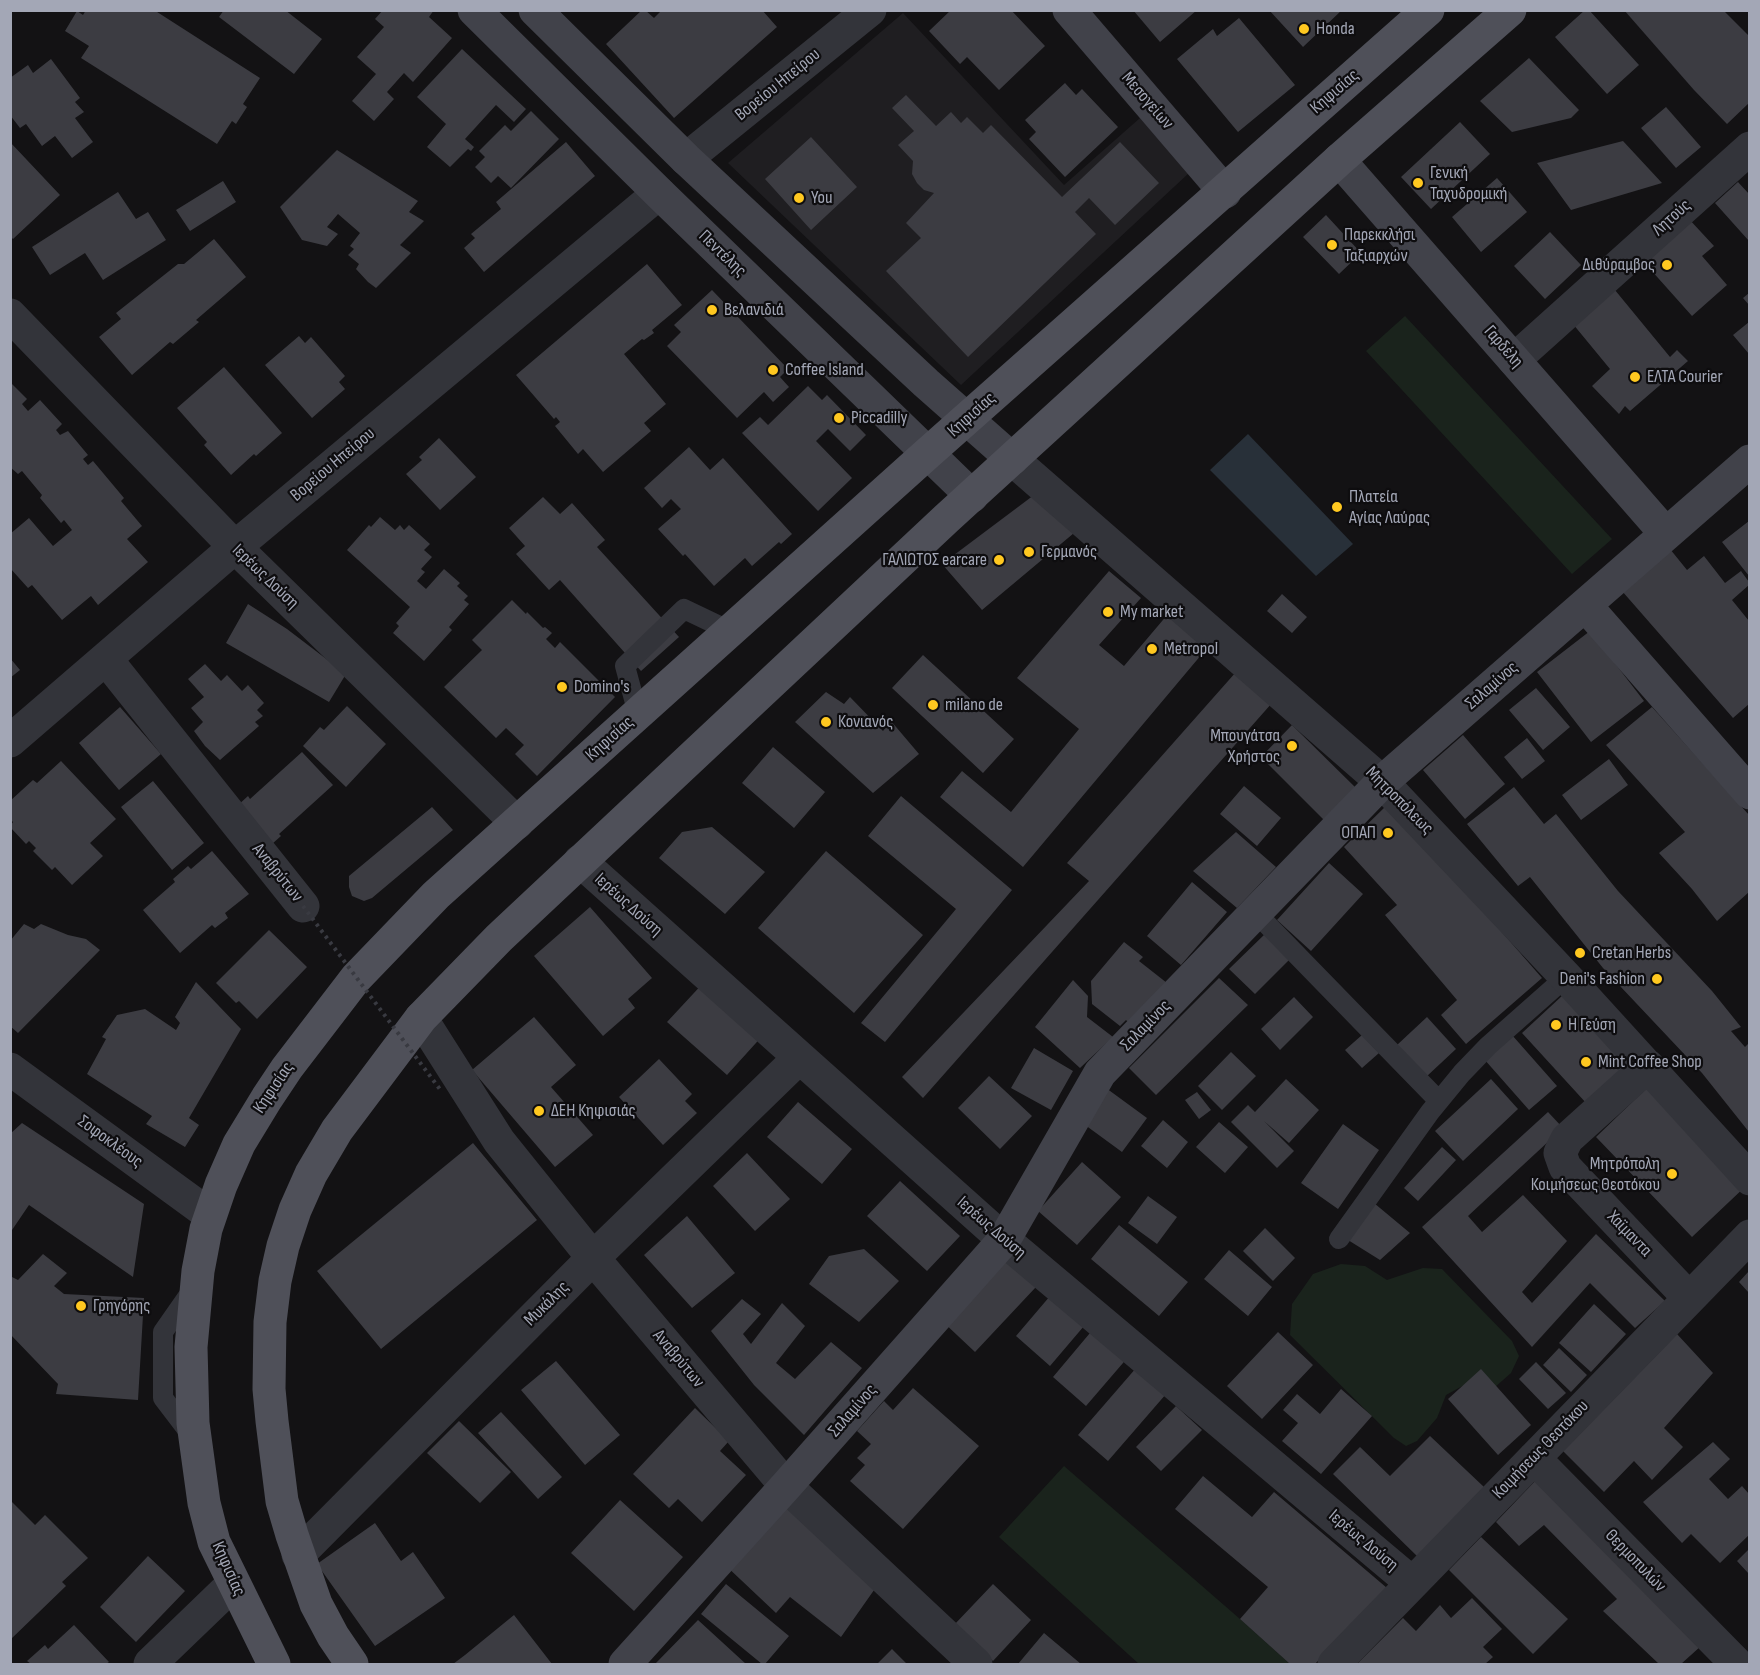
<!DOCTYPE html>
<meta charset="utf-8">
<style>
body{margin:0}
#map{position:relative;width:1760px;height:1675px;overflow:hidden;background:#131214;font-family:"Sofia Sans Condensed",sans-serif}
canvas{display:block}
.frame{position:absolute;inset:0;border:12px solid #a3a7b6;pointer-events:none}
</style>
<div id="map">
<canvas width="1760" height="1675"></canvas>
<div class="frame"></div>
</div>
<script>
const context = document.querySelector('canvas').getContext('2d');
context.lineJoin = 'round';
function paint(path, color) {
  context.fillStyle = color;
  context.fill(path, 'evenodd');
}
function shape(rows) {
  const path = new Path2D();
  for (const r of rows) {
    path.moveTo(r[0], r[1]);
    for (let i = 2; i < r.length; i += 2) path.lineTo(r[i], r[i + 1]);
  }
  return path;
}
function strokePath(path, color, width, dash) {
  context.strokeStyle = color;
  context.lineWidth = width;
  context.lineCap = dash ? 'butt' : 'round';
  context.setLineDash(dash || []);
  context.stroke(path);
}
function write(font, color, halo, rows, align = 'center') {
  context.font = font + ' "Sofia Sans Condensed",sans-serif';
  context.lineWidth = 4.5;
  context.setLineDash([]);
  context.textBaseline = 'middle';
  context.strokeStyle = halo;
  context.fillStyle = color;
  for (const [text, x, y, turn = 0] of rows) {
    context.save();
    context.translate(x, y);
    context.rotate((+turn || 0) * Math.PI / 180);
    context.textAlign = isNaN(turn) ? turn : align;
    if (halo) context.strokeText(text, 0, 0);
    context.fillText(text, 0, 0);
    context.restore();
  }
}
const built = shape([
 [903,13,1064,185,1140,118,1189,173,961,385,728,163]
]);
const green = shape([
 [1405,316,1612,539,1572,574,1366,351],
 [1341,1264,1365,1266,1387,1280,1423,1268,1442,1269,1512,1341,1519,1356,1511,1373,1494,1388,1466,1384,1446,1395,1437,1418,1417,1441,1406,1446,1394,1438,1290,1335,1292,1304,1313,1274],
 [1064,1466,1240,1619,1290,1664,1139,1664,999,1537]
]);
const water = shape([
 [1248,434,1353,544,1316,576,1210,470]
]);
const building = shape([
 [86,10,154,10,260,78,243,104,247,107,236,124,232,121,217,144,81,58,89,46,65,31,77,11,83,15],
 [224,10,285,10,322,39,294,74,219,17],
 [383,10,434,10,429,17,452,38,413,82,404,73,387,92,394,99,374,121,352,101,376,74,357,57,384,27,375,19],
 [642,10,645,10,654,18,662,10,762,10,777,27,674,118,606,44],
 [951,10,1011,10,1045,46,999,90,967,57,960,64,929,31],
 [1133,10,1197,10,1160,42],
 [1269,10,1342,10,1303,47],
 [1585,10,1589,10,1639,65,1607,94,1555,37],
 [1624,10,1723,10,1749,36,1749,103,1727,124,1694,90],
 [1239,18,1295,85,1238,132,1177,59,1213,29,1217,36],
 [462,49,526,109,514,122,496,105,465,139,474,147,471,151,468,149,450,167,427,147,446,124,417,97],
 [1529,58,1579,110,1571,118,1512,132,1480,101],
 [51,59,80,98,75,102,84,112,75,118,93,142,72,158,55,136,42,146,26,124,20,128,10,115,10,78,28,65,33,73],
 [1065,83,1076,95,1082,89,1118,127,1065,177,1029,139,1036,132,1025,120],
 [906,95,936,126,951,112,961,123,967,117,983,133,991,125,1062,197,1120,142,1159,183,1115,225,1089,198,1075,212,1096,234,968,357,886,271,921,238,906,223,934,193,924,190,917,183,912,174,913,161,898,145,914,131,892,108],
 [1666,107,1701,147,1676,168,1641,128],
 [531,111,559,139,511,188,498,176,491,183,475,167,485,157,479,151,505,125,511,131],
 [1460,122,1490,154,1431,209,1401,177],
 [811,137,857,187,811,230,765,179],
 [1623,141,1662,183,1571,210,1537,163],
 [10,142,60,195,13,239,10,236],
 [566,142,595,176,484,272,464,248,475,238,471,234,501,209,496,202],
 [337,150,418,201,409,212,424,221,400,245,411,253,376,288,368,282,356,269,359,264,348,255,354,249,350,246,360,233,338,214,327,227,338,234,327,246,302,240,280,207],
 [1497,178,1527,212,1481,252,1452,217],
 [223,181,236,202,190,231,176,210],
 [1738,182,1749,194,1749,241,1715,203],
 [118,192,136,219,148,212,166,240,103,280,85,253,50,275,32,247],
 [1326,215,1361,253,1339,274,1303,237],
 [1688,218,1714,246,1702,256,1727,285,1692,316,1642,260],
 [1550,232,1581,265,1545,299,1514,266],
 [214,239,246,277,196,320,199,322,173,344,170,342,132,375,99,337,121,319,116,313,178,264,184,264],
 [647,264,682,305,652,330,654,333,644,340,642,339,624,354,666,404,644,423,651,431,603,472,583,449,578,454,555,426,560,422,556,417,554,419,516,375],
 [1610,284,1670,357,1677,350,1688,361,1630,411,1625,406,1619,414,1592,386,1610,369,1568,318],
 [712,290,788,369,780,377,789,387,773,402,764,392,737,418,667,346,681,332,674,325],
 [1749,293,1749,305,1743,298],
 [1749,322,1749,354,1733,335],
 [299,336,305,343,311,337,345,376,339,382,345,389,312,418,265,365],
 [224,367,282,433,256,456,254,454,231,475,204,445,207,442,177,408],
 [10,382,27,399,22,404,28,411,40,400,62,424,56,430,60,435,68,431,88,455,83,459,88,465,93,461,124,498,121,501,142,526,127,539,148,562,98,605,91,596,62,620,32,585,28,588,10,568,10,534,29,518,53,546,72,530,64,520,61,523,40,498,42,495,22,471,18,474,10,467],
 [808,386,822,400,827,395,866,435,850,451,828,429,816,441,852,478,818,511,742,433,760,417,768,425],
 [439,438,476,477,440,510,406,474,422,460,419,457],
 [689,447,710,470,723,458,792,534,781,544,779,542,752,566,745,558,714,586,685,554,683,556,658,529,681,509,671,499,662,508,644,488],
 [1034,495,1074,533,982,610,942,564],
 [543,497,560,514,572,503,605,540,597,547,679,637,641,671,560,580,549,590,516,554,525,546,509,528],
 [380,517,395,530,400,525,404,530,409,525,430,544,424,550,432,557,421,569,425,572,417,581,426,589,444,569,460,583,457,586,468,596,464,600,469,604,449,627,452,630,424,661,393,633,399,626,396,623,410,607,347,550,369,525,371,527],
 [1749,521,1749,576,1722,542],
 [1670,549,1687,570,1704,556,1725,583,1741,571,1749,582,1749,585,1732,600,1749,621,1749,704,1733,718,1622,591],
 [1109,571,1141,598,1099,645,1124,666,1168,614,1207,648,1023,867,940,797,962,771,1011,812,1079,729,1017,678],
 [1282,594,1307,617,1292,633,1267,611],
 [512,600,526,614,527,612,543,628,545,627,552,633,546,639,555,648,560,642,615,697,537,776,515,754,524,745,506,728,496,738,444,687,482,650,472,640],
 [248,604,287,629,346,674,329,702,226,643],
 [1590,631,1644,701,1591,742,1537,672],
 [923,655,1014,739,983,773,892,688],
 [10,658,20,670,10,678],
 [205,664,221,681,227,675,242,691,248,685,264,703,257,710,263,716,255,722,259,726,220,760,205,746,194,731,203,722,191,708,204,697,188,679],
 [1236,672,1272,703,923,1098,902,1077,1089,881,1067,863],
 [1536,688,1570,727,1543,750,1509,710],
 [826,692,844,704,850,697,883,731,891,721,919,754,873,793,795,722],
 [347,706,386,744,346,787,303,746,320,727,324,730],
 [120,707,161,754,119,790,79,743],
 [1652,707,1749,815,1749,892,1717,921,1692,889,1659,853,1685,832,1606,745],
 [1292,725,1357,789,1326,822,1261,757],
 [1463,735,1505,784,1465,819,1423,770],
 [1527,738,1545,761,1522,779,1504,757],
 [773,747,825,792,794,828,742,783],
 [302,752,333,785,279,834,281,836,272,844,237,806,248,796,250,799],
 [1609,759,1628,785,1581,820,1562,795],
 [61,761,116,819,90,843,103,856,72,885,55,867,52,870,33,851,36,848,29,841,26,844,10,827,13,822,10,819,10,801,33,780,37,783],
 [153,781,204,843,172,870,121,807],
 [1244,786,1281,818,1257,846,1220,814],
 [1514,787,1544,824,1556,814,1618,891,1712,991,1741,1027,1731,1031,1745,1047,1749,1043,1749,1132,1702,1073,1603,968,1530,877,1518,886,1467,824],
 [901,796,1012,890,885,1042,861,1023,956,909,868,836],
 [1386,806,1501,931,1542,978,1466,1044,1441,1015,1457,1000,1385,915,1397,905,1344,847],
 [432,807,453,830,372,898,364,901,352,896,349,887,349,876],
 [712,827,765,872,725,914,659,858,682,832],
 [1236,832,1276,867,1237,908,1193,871],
 [212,851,249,894,225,913,228,918,215,928,212,925,180,953,143,910,175,882,173,879,188,866,191,869],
 [826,851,923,935,854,1013,758,928],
 [1329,863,1363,894,1311,951,1277,920],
 [1192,882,1227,912,1181,965,1147,936],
 [590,907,652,978,628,999,635,1008,603,1036,534,956],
 [24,924,34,929,41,924,68,935,86,939,100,950,18,1033,10,1026,10,941],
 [269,930,307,967,257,1019,239,1001,236,1003,216,983],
 [1266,933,1291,958,1255,994,1229,969],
 [1124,942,1143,957,1139,961,1167,983,1129,1023,1126,1020,1120,1026,1092,1004,1091,981],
 [1219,978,1248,1005,1156,1095,1129,1068],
 [706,980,765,1033,727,1075,667,1022],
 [1073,980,1088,996,1087,1017,1113,1037,1080,1068,1035,1027],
 [196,982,241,1029,189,1118,199,1125,185,1147,146,1124,152,1116,87,1074,106,1039,102,1037,117,1015,145,1009,176,1030,180,1023,175,1017],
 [1563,995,1628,1068,1587,1104,1522,1033],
 [1294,997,1313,1017,1280,1050,1261,1029],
 [534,1017,576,1065,551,1087,593,1135,555,1167,472,1070],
 [1427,1017,1456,1049,1426,1077,1397,1045],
 [1362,1035,1379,1053,1362,1068,1345,1050],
 [1512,1035,1557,1086,1529,1110,1484,1059],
 [1034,1048,1073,1071,1051,1110,1011,1088],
 [1231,1052,1256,1076,1222,1110,1198,1086],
 [659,1059,692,1094,685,1101,697,1113,663,1145,619,1097],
 [989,1076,1032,1116,1000,1149,958,1108],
 [1286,1079,1319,1110,1289,1143,1264,1121,1294,1151,1277,1168,1231,1122,1248,1105,1255,1112],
 [1491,1079,1518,1109,1463,1161,1435,1131],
 [1651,1084,1748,1184,1692,1237,1596,1137],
 [1106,1088,1147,1118,1122,1152,1081,1122],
 [1197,1092,1211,1110,1199,1119,1185,1100],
 [798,1102,852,1149,822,1184,767,1137],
 [1548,1112,1563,1128,1468,1216,1482,1232,1523,1195,1567,1241,1522,1292,1532,1303,1596,1234,1665,1301,1635,1328,1590,1283,1532,1347,1422,1227],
 [1163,1120,1188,1142,1167,1168,1141,1146],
 [1219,1122,1248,1147,1225,1173,1196,1147],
 [22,1123,144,1204,133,1277,29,1205,10,1233,10,1134],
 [1343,1124,1379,1150,1338,1209,1301,1183],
 [473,1143,537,1220,381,1349,317,1271],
 [1442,1147,1456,1160,1418,1201,1404,1188],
 [747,1153,790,1199,755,1231,713,1186],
 [1082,1162,1121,1197,1077,1245,1038,1211],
 [900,1181,960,1236,927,1271,867,1216],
 [1148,1196,1177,1217,1157,1244,1128,1223],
 [1374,1203,1410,1233,1380,1260,1348,1240],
 [687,1216,735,1273,692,1308,644,1255],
 [1119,1225,1188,1282,1159,1316,1091,1259],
 [1265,1228,1295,1258,1273,1281,1243,1251],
 [864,1249,899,1281,859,1322,809,1284,829,1256],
 [1229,1250,1272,1287,1248,1316,1204,1279],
 [43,1254,67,1273,54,1286,64,1294,144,1298,138,1400,56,1394,58,1384,10,1334,12,1277,18,1280],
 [1002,1255,1036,1287,975,1352,941,1320],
 [1749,1271,1749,1293,1739,1282],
 [1056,1289,1090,1319,1050,1366,1016,1336],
 [742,1299,761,1314,743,1334,751,1344,782,1303,805,1326,776,1363,795,1379,831,1342,862,1368,804,1435,754,1385,711,1331],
 [1594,1304,1626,1334,1591,1372,1559,1343],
 [1095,1327,1129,1356,1086,1406,1053,1377],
 [1278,1332,1313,1365,1262,1419,1227,1386],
 [1677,1334,1713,1373,1664,1428,1683,1447,1652,1480,1634,1461,1604,1492,1563,1451],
 [1559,1348,1587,1375,1571,1392,1543,1365],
 [1143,1360,1173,1386,1108,1461,1078,1435],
 [556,1361,620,1435,585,1465,521,1390],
 [1536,1362,1566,1393,1548,1409,1519,1379],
 [1481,1369,1531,1425,1498,1455,1448,1399],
 [913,1388,979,1446,903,1529,850,1481,865,1465,857,1458,871,1444,857,1431,884,1401,893,1410],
 [1341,1389,1372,1416,1321,1474,1282,1441,1298,1423,1283,1410,1297,1394,1320,1414],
 [1176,1406,1202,1430,1161,1471,1136,1447],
 [695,1408,729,1441,720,1451,746,1475,702,1522,678,1499,669,1508,633,1474],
 [501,1412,562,1477,538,1499,478,1433],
 [459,1421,511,1472,480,1503,427,1453],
 [1430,1436,1484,1487,1418,1557,1333,1474,1360,1447,1390,1476],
 [1713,1442,1730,1459,1709,1479,1728,1499,1742,1486,1749,1494,1749,1535,1720,1563,1691,1534,1682,1543,1643,1502],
 [1203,1476,1252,1517,1274,1492,1387,1588,1315,1664,1290,1664,1240,1619,1268,1587,1175,1509],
 [1537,1479,1701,1646,1681,1664,1659,1664,1603,1611,1617,1599,1544,1525,1519,1546,1496,1522],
 [786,1497,879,1583,841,1637,790,1597,776,1613,723,1563],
 [10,1500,35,1525,45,1515,88,1558,62,1582,66,1586,10,1640],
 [620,1500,683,1557,634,1611,571,1553],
 [375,1523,401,1561,413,1552,445,1598,375,1646,317,1564],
 [1481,1537,1568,1619,1533,1654,1449,1570],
 [1749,1549,1749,1574,1737,1561],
 [148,1556,185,1591,136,1642,100,1607],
 [726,1584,789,1636,765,1664,762,1664,701,1614],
 [993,1584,1031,1620,993,1661,954,1625],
 [1472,1598,1502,1629,1483,1647,1493,1657,1485,1664,1357,1664,1403,1618,1416,1631,1440,1605,1451,1618],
 [514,1615,552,1664,453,1664,465,1655],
 [698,1620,746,1664,655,1664],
 [74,1625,109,1662,106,1664,31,1664,27,1661,45,1645,48,1649],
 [1044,1633,1081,1664,1018,1664],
 [892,1649,907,1664,877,1664]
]);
const lane = shape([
 [638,714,625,666,684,609,730,631],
 [1256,913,1439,1101],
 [1339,1239,1430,1112,1462,1073,1488,1046,1566,977],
 [192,1436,163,1398,163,1332,193,1289]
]);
const street = shape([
 [686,159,870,10],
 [10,315,235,547,517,823],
 [1514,360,1750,148],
 [1012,459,1382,782,1566,977,1750,1179],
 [106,659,303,906],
 [10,741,235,547,659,193],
 [580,861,1004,1240,1412,1583],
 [421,1018,499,1141,593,1258,786,1486,976,1664],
 [1648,1066,1567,1139,1560,1153,1565,1167,1689,1298],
 [10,1069,210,1215],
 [1534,1458,1737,1664],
 [298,1555,593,1258,799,1058],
 [150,1664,233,1584],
 [1334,1664,1750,1236]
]);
const secondary = shape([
 [474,10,659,193,972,496],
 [535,10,686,159,926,383,1012,459],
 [1069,10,1225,192],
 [1339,160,1666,534],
 [1585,605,1750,793],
 [625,1664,786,1486,1004,1240,1100,1073,1382,782,1750,461]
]);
const primary = shape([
 [274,1664,214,1542,204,1503,193,1423,191,1347,198,1271,206,1229,221,1185,239,1144,267,1098,287,1068,356,978,436,895,928,453,1428,10],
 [352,1664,333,1636,316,1604,292,1535,282,1501,272,1421,269,1389,270,1322,275,1281,283,1246,295,1210,311,1174,337,1130,421,1018,499,938,947,518,1339,160,1510,10]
]);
const pathBridge = shape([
 [303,906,442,1092]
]);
const markers = [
 [1304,29,6,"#ffc820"],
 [1418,183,6,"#ffc820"],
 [799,198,6,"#ffc820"],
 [1332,245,6,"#ffc820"],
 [1667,265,6,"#ffc820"],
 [712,310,6,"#ffc820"],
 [773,370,6,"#ffc820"],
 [1635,377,6,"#ffc820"],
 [839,418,6,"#ffc820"],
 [1337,507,6,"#ffc820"],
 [1029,552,6,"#ffc820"],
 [999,560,6,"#ffc820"],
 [1108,612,6,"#ffc820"],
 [1152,649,6,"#ffc820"],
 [562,687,6,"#ffc820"],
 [933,705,6,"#ffc820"],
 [826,722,6,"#ffc820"],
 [1292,746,6,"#ffc820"],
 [1388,833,6,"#ffc820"],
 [1580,953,6,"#ffc820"],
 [1657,979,6,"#ffc820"],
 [1556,1025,6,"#ffc820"],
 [1586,1062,6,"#ffc820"],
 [539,1111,6,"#ffc820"],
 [1672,1174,6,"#ffc820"],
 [81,1306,6,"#ffc820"]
];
const poiNames = [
 ["Honda",1316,29],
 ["Γενική",1430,173],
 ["Ταχυδρομική",1430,194],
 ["You",811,198],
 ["Παρεκκλήσι",1344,235],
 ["Ταξιαρχών",1344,256],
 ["Διθύραμβος",1655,265,"right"],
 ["Βελανιδιά",724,310],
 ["Coffee Island",785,370],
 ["ΕΛΤΑ Courier",1647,377],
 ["Piccadilly",851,418],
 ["Πλατεία",1349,497],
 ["Αγίας Λαύρας",1349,518],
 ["Γερμανός",1041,552],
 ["ΓΑΛΙΩΤΟΣ earcare",987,560,"right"],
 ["My market",1120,612],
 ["Metropol",1164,649],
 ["Domino's",574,687],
 ["milano de",945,705],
 ["Κονιανός",838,722],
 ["Μπουγάτσα",1280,736,"right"],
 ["Χρήστος",1280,757,"right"],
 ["ΟΠΑΠ",1376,833,"right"],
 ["Cretan Herbs",1592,953],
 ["Deni's Fashion",1645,979,"right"],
 ["Η Γεύση",1568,1025],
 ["Mint Coffee Shop",1598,1062],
 ["ΔΕΗ Κηφισιάς",551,1111],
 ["Μητρόπολη",1660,1164,"right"],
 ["Κοιμήσεως Θεοτόκου",1660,1185,"right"],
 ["Γρηγόρης",93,1306]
];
const streetNames = [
 ["Βορείου Ηπείρου",778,85,-39],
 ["Κηφισίας",1335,92,-41],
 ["Μεσογείων",1147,101,49],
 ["Λητούς",1672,218,-42],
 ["Πεντέλης",722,254,44],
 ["Γαρδέλη",1503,347,49],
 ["Κηφισίας",972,415,-42],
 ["Βορείου Ηπείρου",333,465,-40],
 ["Ιερέως Δούση",265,577,44],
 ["Σαλαμίνος",1492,686,-41],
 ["Κηφισίας",610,739,-42],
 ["Μητροπόλεως",1399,801,45],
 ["Αναβρύτων",277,873,51],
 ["Ιερέως Δούση",628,905,42],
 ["Σαλαμίνος",1146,1026,-46],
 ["Κηφισίας",274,1088,-56],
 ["Σοφοκλέους",110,1142,36],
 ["Ιερέως Δούση",991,1228,41],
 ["Χαϊμαντα",1629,1234,46],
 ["Μυκάλης",547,1304,-45],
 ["Αναβρύτων",678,1359,50],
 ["Σαλαμίνος",853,1411,-49],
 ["Κοιμήσεως Θεοτόκου",1541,1450,-46],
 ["Ιερέως Δούση",1363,1541,40],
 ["Θερμοπυλών",1635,1561,46],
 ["Κηφισίας",228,1569,66]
];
paint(built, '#1f1e21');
paint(green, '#1a231c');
paint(water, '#283039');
paint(building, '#3c3c42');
strokePath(lane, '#33343a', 20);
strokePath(street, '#33343a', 33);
strokePath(secondary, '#41424a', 33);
strokePath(primary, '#4f5059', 33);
strokePath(pathBridge, '#393a41', 4, [3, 4.5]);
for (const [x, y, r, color] of markers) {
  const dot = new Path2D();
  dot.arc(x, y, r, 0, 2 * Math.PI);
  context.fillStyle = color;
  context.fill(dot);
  strokePath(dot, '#0e0d0f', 2);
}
write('18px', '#a3a7b6', '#0e0d0f', poiNames, 'left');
write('18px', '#a3a7b6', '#0e0d0f', streetNames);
</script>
